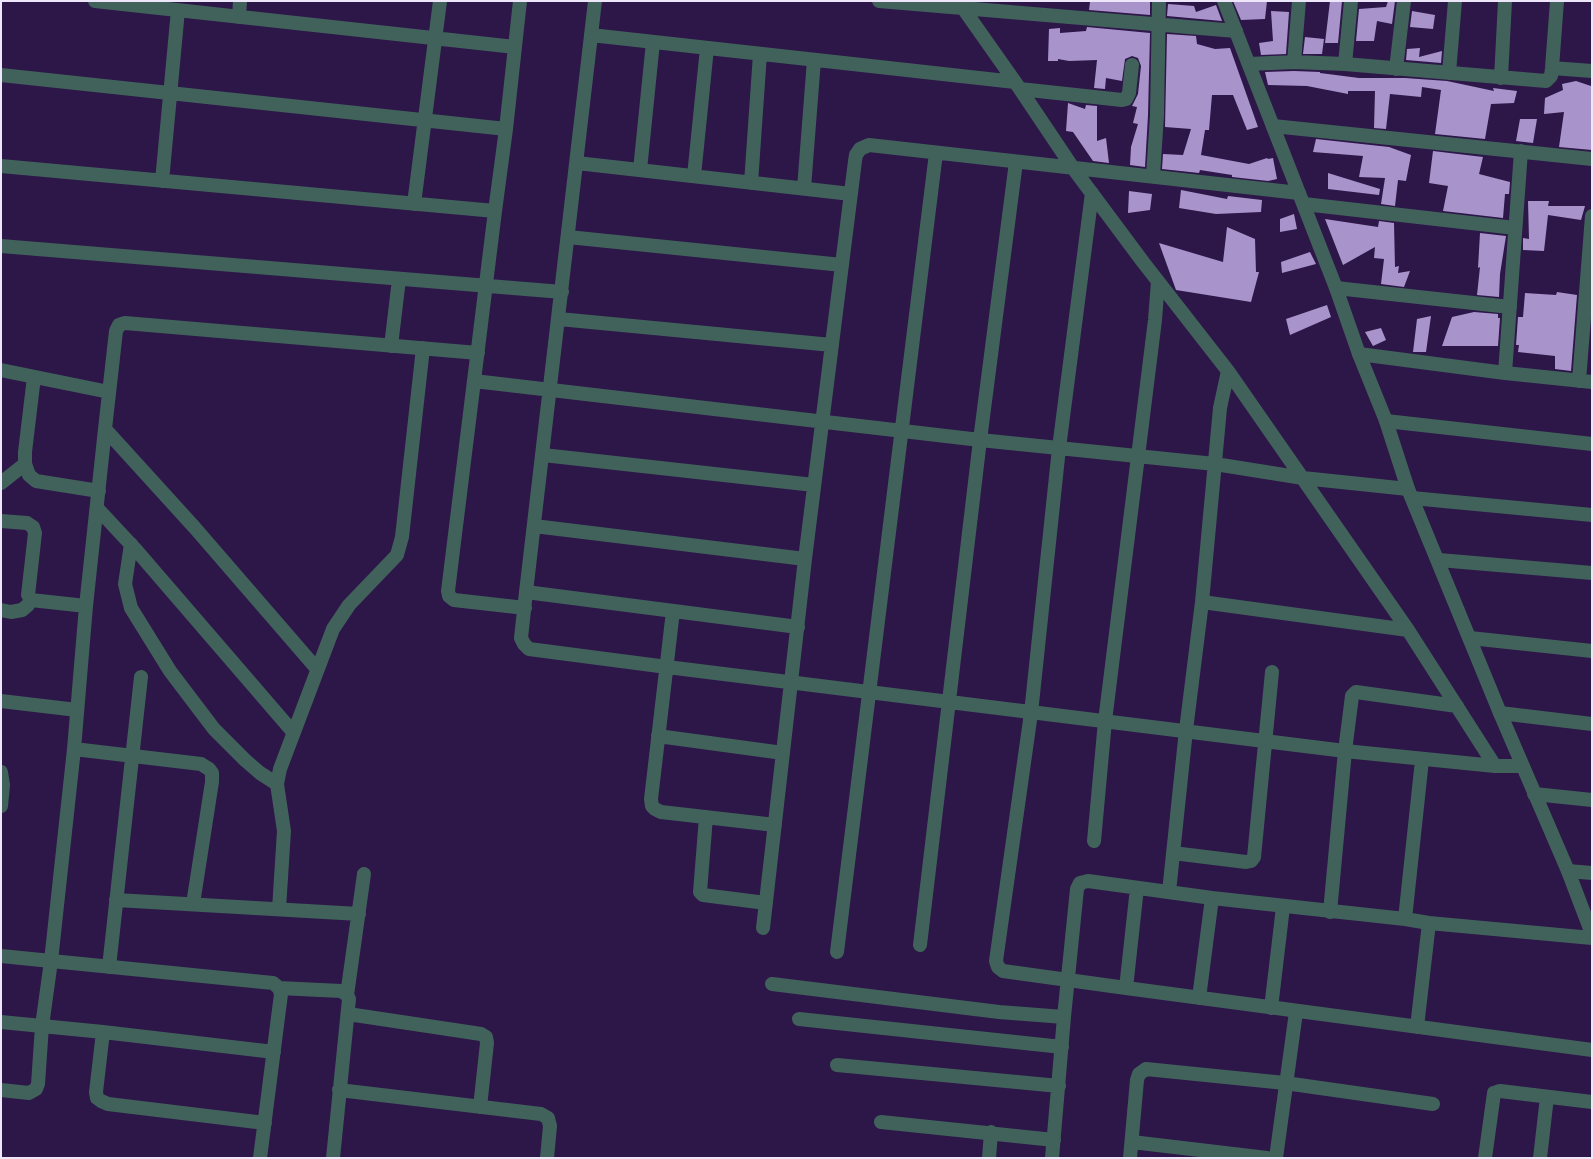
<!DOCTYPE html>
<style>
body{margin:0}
#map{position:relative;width:1593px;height:1159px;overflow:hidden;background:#2d1648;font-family:Commissioner,sans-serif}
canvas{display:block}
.frame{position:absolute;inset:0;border:2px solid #eee7fb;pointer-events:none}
</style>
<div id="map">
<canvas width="1593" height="1159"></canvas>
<div class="frame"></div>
</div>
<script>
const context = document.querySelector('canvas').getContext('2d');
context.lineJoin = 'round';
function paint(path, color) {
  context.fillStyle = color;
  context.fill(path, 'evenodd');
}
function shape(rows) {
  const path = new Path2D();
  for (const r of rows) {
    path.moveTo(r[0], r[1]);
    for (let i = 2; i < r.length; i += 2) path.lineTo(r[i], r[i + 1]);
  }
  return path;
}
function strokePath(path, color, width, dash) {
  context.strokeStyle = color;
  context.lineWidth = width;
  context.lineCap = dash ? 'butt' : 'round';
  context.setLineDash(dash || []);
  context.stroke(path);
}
const building = shape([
 [1096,1,1150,1,1150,15,1089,10,1090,2],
 [1233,1,1267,1,1265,19,1241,20],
 [1330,1,1342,1,1338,43,1325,43],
 [1388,1,1395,1,1392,24,1377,21,1374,41,1356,41,1359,9,1386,7],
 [1168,4,1194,6,1196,12,1216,5,1222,21,1167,16],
 [1271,11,1289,12,1286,54,1261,55,1259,43,1273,41],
 [1412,11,1435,15,1433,29,1410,27],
 [1087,27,1150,33,1148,115,1145,167,1130,165,1131,147,1138,124,1133,123,1137,107,1132,106,1138,94,1141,66,1138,58,1132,56,1125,59,1122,81,1106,78,1105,89,1094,88,1097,60,1069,61,1058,59,1058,61,1048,61,1049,29,1060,28,1060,33,1086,31],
 [1167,34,1196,36,1197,44,1215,49,1230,48,1258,127,1247,130,1233,95,1212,95,1209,130,1205,130,1201,155,1249,164,1267,158,1268,159,1273,158,1277,179,1268,181,1232,177,1232,175,1200,170,1199,173,1162,169,1163,154,1183,155,1191,129,1165,127],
 [1305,37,1324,39,1322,54,1303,54],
 [1420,48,1419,57,1442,51,1441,63,1406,60,1407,49],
 [1294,71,1320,72,1320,73,1359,78,1405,78,1447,81,1494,91,1493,88,1517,91,1514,103,1491,104,1485,139,1435,134,1441,90,1422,87,1421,97,1390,94,1386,129,1374,128,1375,91,1348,91,1348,94,1307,86,1268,85,1265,72],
 [1576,81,1591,86,1592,150,1559,147,1564,112,1544,114,1545,98,1563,90,1562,84],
 [1068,103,1085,109,1086,105,1097,106,1097,141,1106,138,1109,163,1093,161,1073,132,1066,131],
 [1520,119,1537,119,1533,143,1516,141],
 [1316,139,1389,147,1411,155,1406,181,1398,180,1395,206,1381,204,1385,178,1359,177,1363,156,1313,152],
 [1433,151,1483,157,1479,174,1510,182,1509,194,1505,194,1503,218,1443,211,1448,186,1429,183],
 [1328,173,1380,189,1379,195,1328,189],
 [1181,190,1227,199,1228,196,1262,200,1261,212,1216,214,1179,208],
 [1129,191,1152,194,1150,210,1128,213],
 [1528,201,1549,201,1548,206,1585,206,1581,220,1548,215,1544,251,1523,250,1523,238,1529,239],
 [1294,214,1297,229,1280,232,1280,219],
 [1325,219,1378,227,1379,221,1394,223,1395,267,1399,266,1398,273,1410,271,1404,287,1381,284,1384,259,1374,258,1375,247,1343,265],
 [1227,227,1255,239,1256,272,1259,272,1251,302,1176,290,1159,243,1223,262],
 [1480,233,1506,236,1500,274,1499,297,1477,295,1480,267,1478,268],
 [1310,252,1316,264,1282,273,1281,262],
 [1557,292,1577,295,1571,371,1555,369,1555,356,1518,352,1519,345,1516,345,1518,317,1523,317,1525,293,1556,295],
 [1327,305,1331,317,1290,335,1286,319],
 [1474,312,1498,314,1498,318,1500,318,1498,346,1442,346,1452,317],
 [1431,316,1426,352,1413,352,1417,319],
 [1381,328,1386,340,1373,346,1365,332]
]);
const minor = shape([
 [95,1,515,47],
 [520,1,506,129,495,211,448,591,449,596,454,600,525,608],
 [595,1,526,592,521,638,524,644,529,649,667,667,1345,751,1495,766,1522,766],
 [879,1,1236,31],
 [958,1,1020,89,1073,168,1143,262,1228,371,1408,630,1495,766],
 [239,17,240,1],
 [591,35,1015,82],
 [1294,62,1299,1],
 [1249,64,1294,62,1345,64,1546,81,1551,76,1552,68,1557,1],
 [1345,64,1351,1],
 [1552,68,1592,71],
 [1396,69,1404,1],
 [1449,73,1455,1],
 [1,75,506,129],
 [1501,78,1505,1],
 [1020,89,1122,100,1126,99,1129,93,1132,65],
 [1273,126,1592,159],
 [577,163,851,194],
 [1,166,495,211],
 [640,170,653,42],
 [694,176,707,48],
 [1153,176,1157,115,1159,1],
 [162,181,178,10],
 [751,183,760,54],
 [804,188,814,60],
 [1092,193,1059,448,1031,713,996,961,998,967,1003,971,1126,988,1592,1050],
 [414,204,440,1],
 [1304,204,1515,228],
 [568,237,842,265],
 [1,246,562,292],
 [1336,288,1510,307],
 [559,319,832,345],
 [391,346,399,279],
 [1359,354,1505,373,1592,382],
 [1,370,109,392],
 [1505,373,1521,151],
 [34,377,25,452,25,464,29,475,36,481,99,491],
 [474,381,980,440,1215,464,1303,478,1408,489],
 [1579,381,1592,216],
 [1386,421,1592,444],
 [105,429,195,528,317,669],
 [543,455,814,485],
 [1,483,25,464],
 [1412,498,1592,515],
 [97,508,137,551,293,732],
 [1,521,27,523,33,527,35,533,28,595,31,600,86,606],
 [534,526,805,559],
 [131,544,125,584,131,608,170,671,214,729,245,760,260,773,277,784],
 [1439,560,1592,573],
 [526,592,798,627],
 [1202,602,1408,630],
 [1,610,11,612,22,610,28,605,31,600],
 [673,611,651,799,652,806,655,809,661,812,775,825],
 [1470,638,1592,651],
 [1,701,77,710],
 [1500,713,1592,724],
 [658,736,783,753],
 [74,749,201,764,209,769,212,773,212,782,193,904],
 [1,772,3,785,1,806],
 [1534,794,1592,800],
 [706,817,700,892,703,895,766,903],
 [1094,841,1105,721,1155,320,1158,281],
 [1173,853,1246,862,1251,861,1254,857,1272,672],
 [1568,871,1592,873],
 [1169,892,1186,730,1202,602,1220,408,1228,371],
 [116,900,359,914],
 [279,909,284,831,277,784,280,769,333,629,349,605,397,555,402,537,423,348],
 [1330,912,1345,751,1352,696,1356,692,1457,706],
 [1405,919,1422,760],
 [763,928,805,559,855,161,856,155,860,149,869,145,1299,193],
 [920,945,980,440,1016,162],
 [837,952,936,153],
 [1,956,273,983,279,988,281,994,260,1158],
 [109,967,141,677],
 [772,984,999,1012,1064,1017],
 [279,988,341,991,347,995,349,999,333,1158],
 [1126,988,1137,888],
 [347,995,364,874],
 [1199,998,1212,898],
 [1271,1008,1283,907],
 [348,1014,481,1034,486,1037,487,1043,480,1107],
 [799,1019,1062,1047],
 [1,1022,103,1032,274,1052],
 [1417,1027,1429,923],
 [103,1032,96,1092,97,1098,101,1101,108,1104,265,1123],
 [837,1065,1059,1086],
 [1,1090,29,1093,36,1089,38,1084,42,1026,51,961,74,749,86,606,105,429,116,331,119,325,125,323,478,353],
 [339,1090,541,1114,548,1118,550,1126,547,1158],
 [881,1122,1054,1140],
 [1132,1142,1267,1158],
 [989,1158,991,1132],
 [1052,1158,1064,1017,1077,889,1080,883,1088,881,1212,898,1405,919,1429,923,1592,938],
 [1130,1158,1137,1080,1139,1074,1146,1069,1285,1083,1433,1104],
 [1276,1158,1296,1012],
 [1485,1158,1494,1093,1500,1091,1592,1102],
 [1540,1158,1547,1097]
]);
const tertiary = shape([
 [1224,1,1336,288,1359,354,1386,421,1408,489,1500,713,1568,871,1592,934]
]);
paint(building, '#a894ca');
strokePath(minor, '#40625b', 14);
strokePath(tertiary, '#40625b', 14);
</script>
